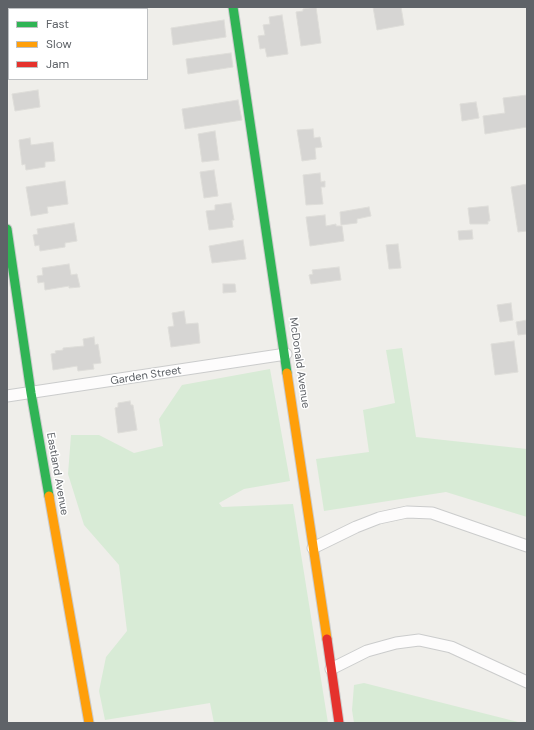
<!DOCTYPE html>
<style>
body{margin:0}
#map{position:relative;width:534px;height:730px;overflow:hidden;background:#efeeea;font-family:"DM Sans",sans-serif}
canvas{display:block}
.frame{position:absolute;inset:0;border:8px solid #5f6368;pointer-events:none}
.legend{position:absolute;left:8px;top:8px;width:140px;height:72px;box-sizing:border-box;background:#fff;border:1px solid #bfc1c3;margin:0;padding:5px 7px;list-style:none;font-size:12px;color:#5f6368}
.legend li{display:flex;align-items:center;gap:8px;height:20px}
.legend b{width:20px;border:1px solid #bfc1c3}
</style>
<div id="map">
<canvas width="534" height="730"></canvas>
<div class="frame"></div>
<ul class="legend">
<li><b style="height:5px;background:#30b455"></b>Fast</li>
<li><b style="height:5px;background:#ff9f0a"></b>Slow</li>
<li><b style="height:5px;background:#e5322d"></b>Jam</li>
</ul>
</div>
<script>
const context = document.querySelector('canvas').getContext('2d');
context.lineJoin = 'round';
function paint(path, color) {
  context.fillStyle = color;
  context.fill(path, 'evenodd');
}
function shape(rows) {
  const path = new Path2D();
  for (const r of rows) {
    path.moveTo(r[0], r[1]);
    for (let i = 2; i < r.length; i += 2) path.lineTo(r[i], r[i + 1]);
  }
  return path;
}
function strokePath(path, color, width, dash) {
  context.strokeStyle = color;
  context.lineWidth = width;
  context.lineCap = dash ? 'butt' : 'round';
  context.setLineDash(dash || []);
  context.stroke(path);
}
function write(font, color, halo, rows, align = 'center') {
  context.font = font + ' "DM Sans",sans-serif';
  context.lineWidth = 3;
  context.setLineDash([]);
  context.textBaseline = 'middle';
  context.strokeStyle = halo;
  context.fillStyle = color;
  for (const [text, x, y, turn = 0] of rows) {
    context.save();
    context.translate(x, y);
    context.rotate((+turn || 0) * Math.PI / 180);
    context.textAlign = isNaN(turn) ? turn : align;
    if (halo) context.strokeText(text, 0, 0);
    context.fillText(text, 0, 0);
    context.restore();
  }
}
const green = shape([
 [402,348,416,437,527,449,527,517,446,492,324,511,316,459,369,452,363,410,395,403,386,350],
 [270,369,290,481,244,489,219,503,222,507,293,504,328,723,214,723,210,703,105,720,99,691,106,657,127,631,119,565,84,525,68,474,71,435,99,435,134,453,163,446,159,419,182,385],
 [364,683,522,723,354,723,352,710,354,685]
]);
const building = shape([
 [316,7,321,43,301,46,296,12,303,11,303,9,316,7],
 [373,7,401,7,404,25,377,30,373,7],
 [282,15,288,54,267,57,265,48,260,49,258,36,265,35,263,25,270,24,269,17,282,15],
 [224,20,226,37,173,45,171,28,224,20],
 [9,45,9,71,7,59,7,46,9,45],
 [231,53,233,67,188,74,186,59,231,53],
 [38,90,40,107,15,111,12,94,38,90],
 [527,95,527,127,485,134,483,116,505,113,503,98,527,95],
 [238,100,242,120,185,129,182,109,238,100],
 [476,102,479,118,462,121,460,104,476,102],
 [313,129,314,138,320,137,322,147,315,148,316,159,302,161,297,130,313,129],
 [215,131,219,160,202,162,198,134,215,131],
 [30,138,31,145,53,142,55,161,45,162,45,167,26,170,25,164,22,165,19,140,30,138],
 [214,170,218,196,204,198,200,172,214,170],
 [320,173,321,182,325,181,325,187,321,187,323,204,306,205,303,175,320,173],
 [65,181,68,204,47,207,48,213,31,216,26,187,65,181],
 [527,184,527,231,518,232,511,187,527,184],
 [231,203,234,220,232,220,233,227,209,230,206,211,215,210,215,205,231,203],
 [488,206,490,221,488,221,488,224,470,224,468,208,488,206],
 [369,207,371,216,357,219,357,223,341,225,340,212,369,207],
 [325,215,326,226,336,224,336,226,342,226,344,241,310,246,306,217,325,215],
 [74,223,77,241,65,243,65,247,40,251,39,245,35,246,33,235,38,234,37,229,74,223],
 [472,230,473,239,459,240,458,231,472,230],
 [243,240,246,259,212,263,209,246,243,240],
 [398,244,401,268,389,269,386,245,398,244],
 [69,264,71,275,77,274,80,287,69,288,69,286,45,290,44,282,38,283,37,276,43,275,42,268,69,264],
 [339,267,341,280,311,284,309,275,313,274,312,270,339,267],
 [223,284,235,284,236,292,223,293,223,284],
 [511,303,513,320,500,322,497,305,511,303],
 [184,311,186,324,198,323,200,343,171,347,168,327,174,326,172,313,184,311],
 [527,320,527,334,518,335,516,322,527,320],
 [94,337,95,345,98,344,101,363,93,364,94,369,78,371,77,366,53,370,51,354,56,353,55,351,63,350,63,348,84,346,83,339,94,337],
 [514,341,518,372,495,375,491,344,514,341],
 [130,401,131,405,133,405,137,430,118,433,115,408,118,407,118,403,130,401]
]);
const street = shape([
 [7,396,286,354],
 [313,548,356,527,379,518,407,512,432,513,527,546],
 [331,669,367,651,396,643,419,640,451,647,527,682]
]);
const fast = shape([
 [233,7,287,373],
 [59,9,73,7],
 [7,229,31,393,49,496]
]);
const slow = shape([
 [7,16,9,16],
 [287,373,327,639],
 [49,496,89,723]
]);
const jam = shape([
 [327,639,339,723]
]);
const streetNames = [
 ["McDonald Avenue",299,363,82],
 ["Garden Street",146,376,-9],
 ["Eastland Avenue",57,474,80]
];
paint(green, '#d8ebd6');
paint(building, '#d6d5d3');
strokePath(building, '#deddd9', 1);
strokePath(street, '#cbcccc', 13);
strokePath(fast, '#cacacb', 11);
strokePath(slow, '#cacacb', 11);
strokePath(jam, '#cacacb', 11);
strokePath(street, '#fdfcfc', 11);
strokePath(fast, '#30b455', 9);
strokePath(slow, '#ff9f0a', 9);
strokePath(jam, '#e5322d', 9);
write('11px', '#5f6368', '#fff', streetNames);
</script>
